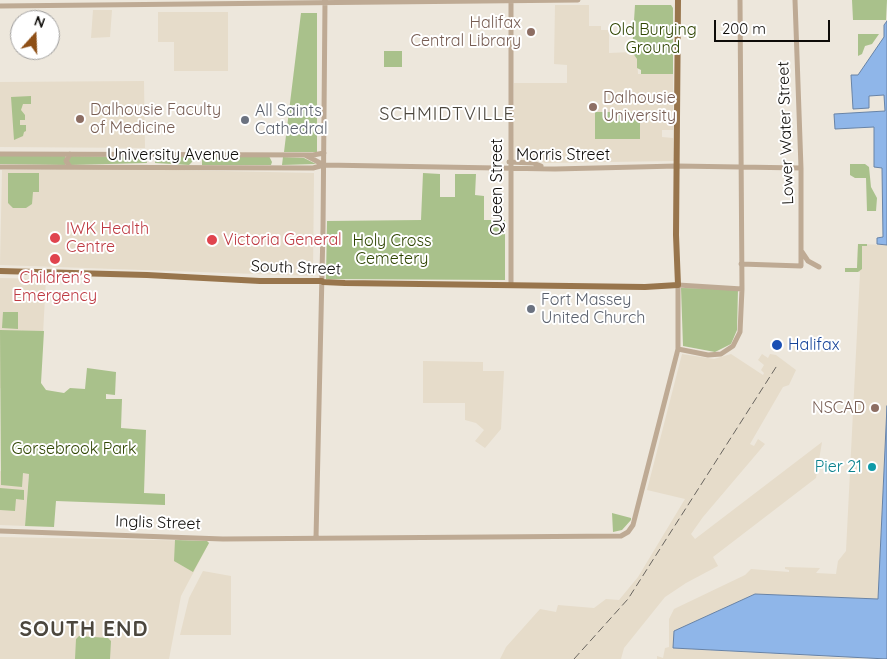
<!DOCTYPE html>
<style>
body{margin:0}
#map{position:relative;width:887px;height:659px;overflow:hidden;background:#ede7dc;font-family:Quicksand,sans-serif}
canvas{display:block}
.north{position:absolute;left:10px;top:10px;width:50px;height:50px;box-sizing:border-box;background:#fff;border:1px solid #9e9d9c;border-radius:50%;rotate:20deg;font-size:14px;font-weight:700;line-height:20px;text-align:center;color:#0d0b08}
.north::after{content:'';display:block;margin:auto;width:18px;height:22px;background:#8e4f16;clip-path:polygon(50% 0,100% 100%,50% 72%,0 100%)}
.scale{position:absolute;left:714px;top:20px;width:116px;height:22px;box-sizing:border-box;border:2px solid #0d0b08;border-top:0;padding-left:6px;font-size:15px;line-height:18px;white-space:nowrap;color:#0d0b08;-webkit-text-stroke:4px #fff;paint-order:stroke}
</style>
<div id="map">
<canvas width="887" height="659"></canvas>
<div class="north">N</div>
<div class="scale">200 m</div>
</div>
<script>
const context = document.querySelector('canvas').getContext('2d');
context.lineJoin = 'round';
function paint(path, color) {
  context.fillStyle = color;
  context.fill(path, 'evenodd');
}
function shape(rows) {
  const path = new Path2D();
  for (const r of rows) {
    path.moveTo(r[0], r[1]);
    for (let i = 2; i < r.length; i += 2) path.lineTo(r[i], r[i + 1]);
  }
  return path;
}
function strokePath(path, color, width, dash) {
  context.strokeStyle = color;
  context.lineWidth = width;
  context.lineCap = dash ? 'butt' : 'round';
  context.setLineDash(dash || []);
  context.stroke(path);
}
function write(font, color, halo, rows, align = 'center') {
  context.font = font + ' Quicksand,sans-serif';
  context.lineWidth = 4;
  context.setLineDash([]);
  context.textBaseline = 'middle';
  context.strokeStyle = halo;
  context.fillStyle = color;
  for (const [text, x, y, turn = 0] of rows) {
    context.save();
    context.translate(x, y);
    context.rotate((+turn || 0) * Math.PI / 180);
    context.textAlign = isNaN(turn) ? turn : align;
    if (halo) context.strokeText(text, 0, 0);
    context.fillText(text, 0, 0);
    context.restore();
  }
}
const built = shape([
 [555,5,589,5,589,26,601,26,601,30,609,30,609,53,632,52,637,59,638,74,673,74,673,130,662,130,662,137,673,138,674,161,545,163,540,161,513,160,514,83,567,83,567,65,554,64],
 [93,10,112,10,110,37,91,38],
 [158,12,228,12,228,71,174,71,174,42,158,42],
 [144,81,145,148,0,147,0,82],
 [130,169,314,173,313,276,0,265,2,170],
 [858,244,887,245,887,406,878,599,755,594,674,632,674,648,859,659,657,659,657,656,663,658,665,648,669,647,669,619,674,609,745,575,751,569,789,572,789,570,785,569,785,567,820,568,816,573,836,574,838,561,846,551,860,273,857,268],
 [0,278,46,279,40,389,0,388],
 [682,354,714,359,731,354,763,375,764,373,761,370,764,365,758,360,762,354,768,358,770,354,776,355,796,370,789,385,783,387,750,444,754,446,758,439,765,444,703,517,691,534,695,539,822,442,816,478,713,557,718,566,686,583,665,597,624,648,621,659,500,659,506,647,540,609,556,612,558,605,594,608,606,599,619,600,638,577,685,499,647,490],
 [423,361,483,362,483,371,504,371,501,429,485,448,475,441,484,430,476,423,465,420,465,403,423,403],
 [0,471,29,473,25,526,0,525],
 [0,537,207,541,209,543,181,596,169,659,0,659],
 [203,571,231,576,231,635,180,635,189,598]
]);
const green = shape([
 [852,0,887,0,886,20,853,20],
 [635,5,671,5,673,8,673,74,641,74,641,70,637,68,637,59,632,52],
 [301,13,317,13,317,152,284,152],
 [858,34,879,34,872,44,865,46,862,54,858,56],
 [384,51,402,51,402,67,384,67],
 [31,96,31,104,23,104,21,110,25,115,25,120,20,120,20,125,26,125,26,131,24,132,23,136,14,140,11,97],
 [595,112,640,112,640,139,595,139],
 [0,156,65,156,65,165,0,164],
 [70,156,146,157,147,163,70,165,68,159],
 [190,156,193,161,189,165,155,163,156,157],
 [202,156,269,156,272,162,271,165,202,165],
 [283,157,304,158,316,164,282,165],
 [850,164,865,164,869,167,871,187,877,198,876,211,867,211,866,178,855,178,850,175],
 [8,173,39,173,39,192,33,192,32,204,26,208,13,208,8,203],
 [423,173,440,174,440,197,455,197,455,174,476,174,475,195,484,196,484,220,505,220,505,280,326,279,327,221,421,220],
 [858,244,867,244,867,246,862,246,862,269,858,272,845,272,845,268,857,268],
 [681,288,738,289,737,330,731,344,715,352,683,346],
 [3,312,18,312,18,329,2,328],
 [0,330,44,331,41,383,46,390,64,393,70,388,85,389,87,368,116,372,115,395,106,394,106,399,122,399,121,428,146,430,144,493,165,494,165,505,56,501,54,527,25,526,29,474,23,473,22,487,1,485],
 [0,488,24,490,24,500,16,499,15,511,0,510],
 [612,513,631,518,631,520,622,530,613,532],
 [175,540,207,541,209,543,193,572,174,561],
 [79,636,108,638,111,641,110,659,75,659,76,639]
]);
const water = shape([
 [887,21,887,245,877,244,877,238,883,237,882,168,874,167,874,127,835,129,834,114,885,111,884,95,869,96,869,108,853,109,851,75,858,75,884,37,884,25,887,21],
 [887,406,887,659,673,648,674,631,755,594,878,599,887,406]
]);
const minor = shape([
 [511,0,511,284],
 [0,6,578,0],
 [0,154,313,155,324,153],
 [305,155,324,165],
 [509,162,533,163,541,166],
 [0,167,313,168,324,165,555,169,677,166,801,168],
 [70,167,66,161,70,154],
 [802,252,808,261,819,267],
 [741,264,801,266,801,168,795,0],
 [678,349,708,355,721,354,733,346,740,332,742,289,740,0],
 [0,531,223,539,621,536,628,532,633,525,678,349,678,285,742,289],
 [316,538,323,229,325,1]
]);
const major = shape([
 [0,271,147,275,260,281,322,281,323,282,345,283,645,287,678,285,676,235,678,0]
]);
const rail = shape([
 [574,659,628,599,778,364]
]);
const markers = [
 [531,32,5,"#8d6e63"],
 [593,107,5,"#8d6e63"],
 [80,119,5,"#8d6e63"],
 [245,120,5,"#6b7280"],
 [55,238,6,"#e0444e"],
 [212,240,6,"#e0444e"],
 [55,259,6,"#e0444e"],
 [531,309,5,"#6b7280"],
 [777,345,6,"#1a4fb4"],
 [875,408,5,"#8d6e63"],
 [872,467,5,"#0f9aa8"]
];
const educationNames = [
 ["Halifax",521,23],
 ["Central Library",521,41],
 ["Dalhousie",603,98,"left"],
 ["University",603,116,"left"],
 ["Dalhousie Faculty",90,110,"left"],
 ["of Medicine",90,128,"left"],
 ["NSCAD",865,408]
];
const parkNames = [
 ["Old Burying",653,30],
 ["Ground",653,48],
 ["Holy Cross",392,241],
 ["Cemetery",392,259],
 ["Gorsebrook Park",74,449]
];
const worshipNames = [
 ["All Saints",255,111],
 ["Cathedral",255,129],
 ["Fort Massey",541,300],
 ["United Church",541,318]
];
const streetNames = [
 ["Lower Water Street",786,133,-92],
 ["University Avenue",173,155],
 ["Morris Street",563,155],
 ["Queen Street",497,187,-90],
 ["South Street",296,268,2],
 ["Inglis Street",158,523,2]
];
const healthNames = [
 ["IWK Health",66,229],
 ["Centre",66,247],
 ["Victoria General",223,240],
 ["Children's",55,278,"center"],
 ["Emergency",55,296,"center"]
];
const transitNames = [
 ["Halifax",788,345]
];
const cultureNames = [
 ["Pier 21",862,467]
];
const neighbourhoodNames = [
 ["SCHMIDTVILLE",447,115]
];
const districtNames = [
 ["SOUTH END",84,630]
];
paint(built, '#e6dcca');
paint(green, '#a9c18b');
paint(water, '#8fb6e9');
strokePath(water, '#6883a6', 1);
strokePath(minor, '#beaa94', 5);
strokePath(major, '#98754c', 6);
strokePath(rail, '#69655f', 1, [8, 4]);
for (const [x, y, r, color] of markers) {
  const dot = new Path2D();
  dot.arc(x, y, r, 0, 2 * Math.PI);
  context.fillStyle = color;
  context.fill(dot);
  strokePath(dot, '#fff', 2);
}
write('16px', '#785e54', '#fff', educationNames, 'right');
write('16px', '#2f4502', '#fff', parkNames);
write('16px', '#5b616d', '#fff', worshipNames, 'left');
write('16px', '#0d0b08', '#fff', streetNames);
write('16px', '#be3a42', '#fff', healthNames, 'left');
write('16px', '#164399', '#fff', transitNames, 'left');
write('16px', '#0d838f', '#fff', cultureNames, 'right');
context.letterSpacing = '1px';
write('18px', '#4c473e', '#fff', neighbourhoodNames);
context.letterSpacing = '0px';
context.letterSpacing = '1px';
write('bold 21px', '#4c473e', '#fff', districtNames);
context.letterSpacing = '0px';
</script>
